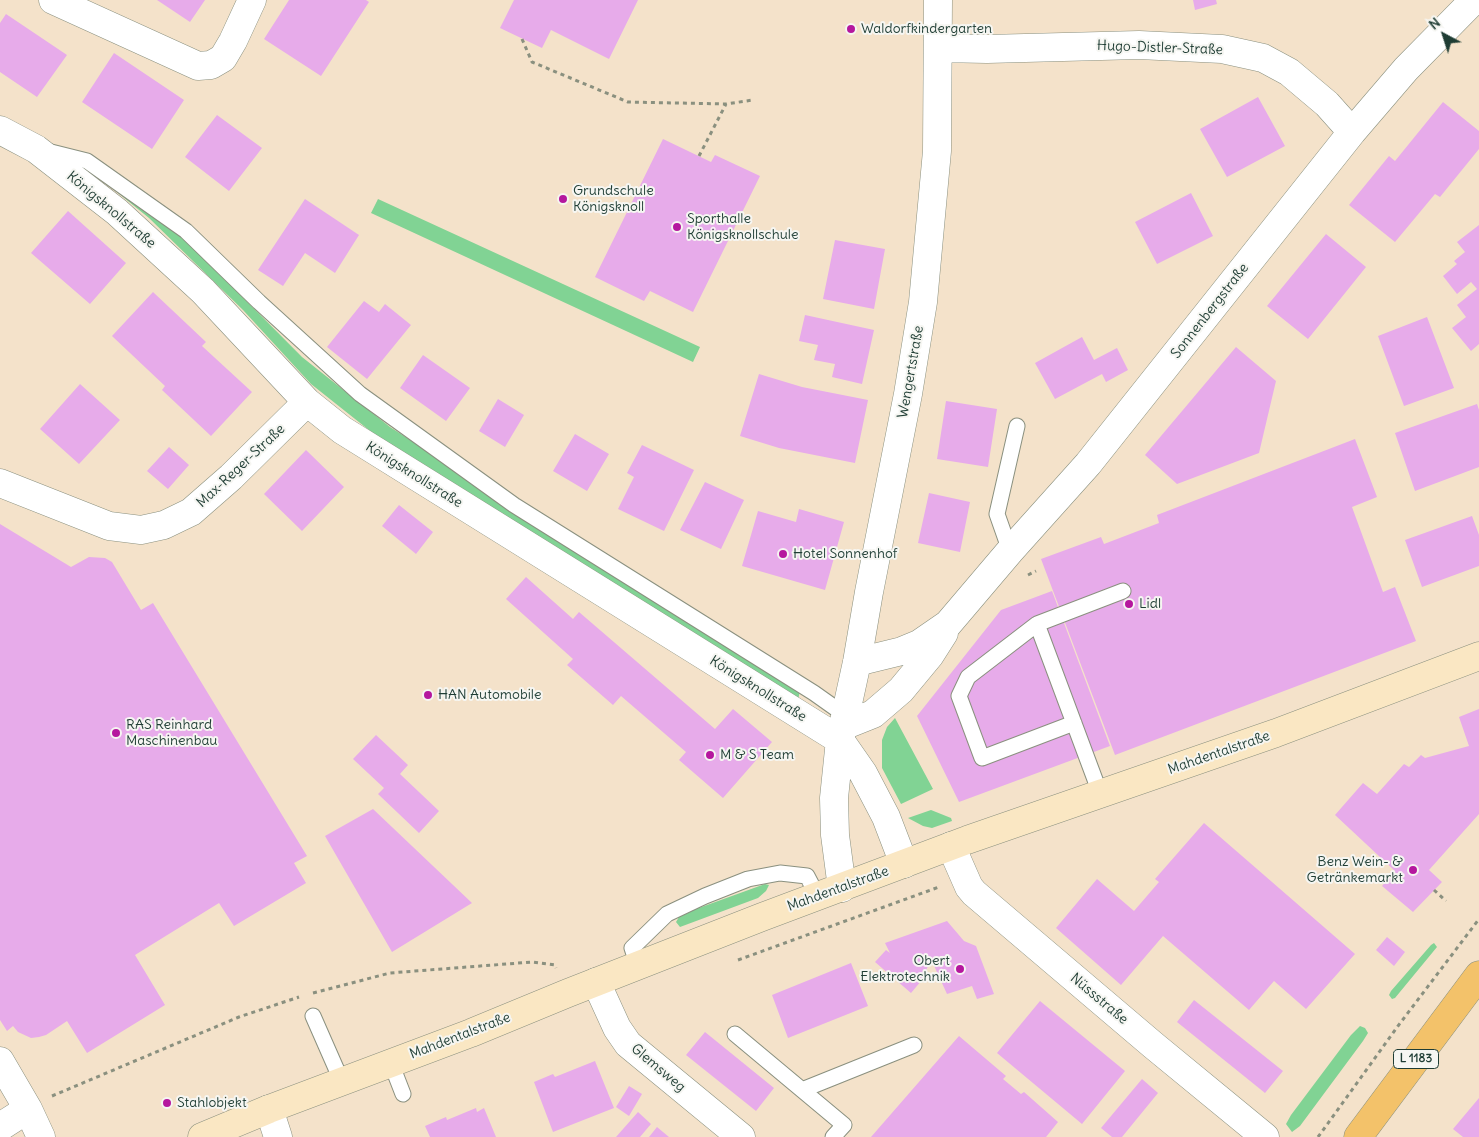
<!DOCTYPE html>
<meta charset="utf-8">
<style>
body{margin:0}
#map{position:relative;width:1479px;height:1137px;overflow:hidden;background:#f4e2ca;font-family:Delius,sans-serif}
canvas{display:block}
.north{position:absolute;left:1419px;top:10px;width:50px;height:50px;-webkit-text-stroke:4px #f6f6f2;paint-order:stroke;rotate:320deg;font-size:14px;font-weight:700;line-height:20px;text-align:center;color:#1f3d34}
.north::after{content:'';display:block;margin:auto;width:18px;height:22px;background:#1f3d34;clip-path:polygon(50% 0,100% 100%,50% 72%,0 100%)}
</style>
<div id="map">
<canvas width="1479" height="1137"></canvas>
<div class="north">N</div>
</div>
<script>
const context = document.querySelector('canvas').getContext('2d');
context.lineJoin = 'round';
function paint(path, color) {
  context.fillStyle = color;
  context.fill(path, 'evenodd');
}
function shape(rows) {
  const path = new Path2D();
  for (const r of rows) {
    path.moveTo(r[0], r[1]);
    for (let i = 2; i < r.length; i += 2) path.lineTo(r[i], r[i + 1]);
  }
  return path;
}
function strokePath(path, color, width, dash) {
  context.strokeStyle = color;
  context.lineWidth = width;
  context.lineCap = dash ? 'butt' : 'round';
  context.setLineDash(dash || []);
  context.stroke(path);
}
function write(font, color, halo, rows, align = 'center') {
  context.font = font + ' Delius,sans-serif';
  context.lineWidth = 4;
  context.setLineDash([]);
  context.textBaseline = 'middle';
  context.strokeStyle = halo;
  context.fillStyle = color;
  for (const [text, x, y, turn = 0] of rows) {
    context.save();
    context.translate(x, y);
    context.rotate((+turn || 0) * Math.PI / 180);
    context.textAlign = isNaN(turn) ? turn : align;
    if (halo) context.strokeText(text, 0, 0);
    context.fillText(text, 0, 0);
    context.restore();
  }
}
const green = shape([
 [92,172,179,233,302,357,390,427,800,690,798,701,384,442,311,384,243,310,149,218],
 [378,199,700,347,693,362,371,213],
 [895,718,933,789,901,804,882,768,882,740,887,727],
 [931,810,951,818,952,821,932,828,923,826,908,818],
 [765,884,769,885,766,891,758,898,680,927,676,922,679,917,696,909],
 [1434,943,1437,947,1395,998,1392,999,1389,995,1391,991,1431,945],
 [1360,1026,1365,1028,1368,1033,1363,1041,1300,1126,1292,1132,1286,1124,1291,1115,1351,1035]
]);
const building = shape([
 [157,0,205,0,190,22],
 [289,0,366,0,369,2,321,76,264,39],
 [514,0,638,0,609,59,551,30,542,48,500,28],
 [1193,0,1216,0,1217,4,1195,10],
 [6,14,67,55,37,97,0,72,0,23],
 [114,53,184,100,152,149,82,102],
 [1258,97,1285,146,1227,177,1200,129],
 [1443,102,1479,131,1479,149,1440,197,1435,194,1395,242,1349,205,1389,156,1395,161],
 [217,115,262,148,229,191,185,157],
 [663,139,711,162,715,155,760,176,693,312,650,291,644,301,595,277],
 [1191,193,1213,236,1157,264,1135,222],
 [305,199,359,235,335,273,305,253,283,286,258,270],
 [68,211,126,263,90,304,31,253],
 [1479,225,1479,344,1471,351,1452,328,1466,317,1457,305,1477,289,1471,282,1457,294,1443,276,1457,264,1454,261,1465,252,1457,242],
 [1326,234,1366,267,1308,339,1267,306],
 [835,240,885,249,874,309,823,299],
 [153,292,206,342,202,346,252,392,211,436,162,390,165,386,112,336],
 [364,301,379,312,385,304,411,325,367,379,327,347],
 [805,315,874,330,862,384,832,377,835,364,814,360,818,345,799,341],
 [1427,317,1454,388,1404,406,1378,336],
 [1082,337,1094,360,1117,348,1128,370,1106,382,1102,374,1055,399,1035,363],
 [1236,347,1276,381,1259,453,1177,484,1145,455],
 [423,355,470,388,446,421,400,388],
 [759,374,802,387,868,400,855,463,779,448,740,436],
 [80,384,120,420,79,464,40,429],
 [498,399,524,415,505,447,479,431],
 [946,401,997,409,988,467,937,459],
 [1477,404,1479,410,1479,467,1415,491,1395,433],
 [575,434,609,454,587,491,553,471],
 [1355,439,1377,497,1352,507,1383,592,1395,587,1416,641,1115,755,1041,559,1101,537,1104,544,1159,523,1157,515],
 [642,445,694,470,664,531,618,509,634,477,627,473],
 [169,447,189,465,168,489,147,471],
 [306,450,344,487,302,531,264,494],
 [705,482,744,500,721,549,680,530],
 [929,493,970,502,960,552,918,543],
 [399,505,433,532,416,554,382,526],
 [799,509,844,522,825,590,742,566,758,511,796,522],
 [1472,516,1479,535,1479,566,1422,587,1405,540],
 [0,524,71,567,89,557,105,558,112,562,141,610,153,603,307,856,294,863,306,883,234,926,219,903,135,955,165,1005,87,1053,67,1021,46,1035,39,1037,31,1038,18,1032,13,1026,7,1031,0,1020],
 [526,577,573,619,579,612,715,729,733,709,772,742,723,798,679,760,686,752,621,696,613,705,567,665,573,659,506,599],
 [1052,591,1110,746,959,802,917,716,1001,610],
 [1479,709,1479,814,1429,870,1442,882,1413,912,1382,886,1395,871,1335,815,1363,783,1377,794,1404,764,1409,767,1421,755,1425,758,1469,746,1459,717],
 [376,735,408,765,400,774,439,811,419,833,378,794,384,788,353,759],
 [373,809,472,903,392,952,325,836],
 [1204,823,1355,954,1306,1009,1274,981,1249,1010,1163,936,1121,985,1056,928,1097,879,1134,911,1159,882,1155,879],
 [947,921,964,941,976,946,994,994,977,999,972,986,947,994,931,959,922,980,911,993,875,962,886,950,890,953,885,943],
 [1387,937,1405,952,1394,966,1376,950],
 [851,963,868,1006,788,1038,772,995],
 [1194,1000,1283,1071,1265,1093,1177,1022],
 [1040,1001,1125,1071,1082,1124,997,1053],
 [705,1032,774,1088,756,1111,686,1055],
 [959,1036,1006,1076,1003,1079,1021,1094,1024,1092,1058,1122,1046,1137,871,1137],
 [595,1061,614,1108,553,1132,534,1082,553,1074,555,1077],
 [1142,1079,1158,1093,1122,1137,1112,1137,1101,1128],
 [629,1086,642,1094,629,1116,616,1107],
 [1479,1098,1479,1137,1463,1137,1453,1129],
 [476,1108,477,1112,484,1108,496,1137,430,1137,425,1126,446,1117,447,1120],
 [638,1112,651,1124,640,1137,616,1137],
 [657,1127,669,1137,649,1137]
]);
const path = shape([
 [522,39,532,62,628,102,726,104,753,100],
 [699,156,726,104],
 [1028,575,1036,571],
 [1434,890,1446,901],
 [738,960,939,887],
 [313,993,390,973,532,962,555,965,556,968],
 [52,1096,239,1017,299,997],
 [1318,1137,1398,1026,1479,919]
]);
const lane = shape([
 [47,151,87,161,186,231,259,302,360,394,514,505,814,693,845,715],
 [1010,551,997,514,1017,426],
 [1037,624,968,677,959,696,982,758,1074,723],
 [1100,793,1037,624,1123,591],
 [638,966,632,948,667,914,705,896,748,879,780,873,807,876,818,897],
 [313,1016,342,1082],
 [735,1034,844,1125,833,1137],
 [391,1063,403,1094],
 [802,1090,914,1045]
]);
const street = shape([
 [53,0,198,66,211,65,223,58,233,41,252,0],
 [939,48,987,49,1139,45,1222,49,1263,58,1289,72,1327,104,1352,132],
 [0,130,36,149,117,212,203,291,307,402,342,430,840,740,863,773,886,817,904,864],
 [0,483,109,526,141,530,164,525,191,512,231,477,307,402],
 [857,662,902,651,919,644,948,624,1010,551,1088,464,1352,132,1406,69,1474,0],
 [843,726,873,714,901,690,930,655,944,633],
 [951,846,969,887,974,893,1153,1045,1265,1137],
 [842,888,835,835,834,798,840,740,857,662,869,592,908,394,923,302,937,151,938,0],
 [596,982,617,1028,628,1044,741,1137],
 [0,1061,28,1109,41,1137],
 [269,1109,278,1137],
 [0,1127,28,1109]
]);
const secondary = shape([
 [202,1137,269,1109,471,1033,568,993,762,917,967,840,1276,733,1479,656]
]);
const primary = shape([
 [1358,1137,1479,975]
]);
const markers = [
 [851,29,5,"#b5179e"],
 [563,199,5,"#b5179e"],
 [677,227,5,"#b5179e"],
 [783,554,5,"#b5179e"],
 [1129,604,5,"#b5179e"],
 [428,695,5,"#b5179e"],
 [116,733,5,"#b5179e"],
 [710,755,5,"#b5179e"],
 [1413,870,5,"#b5179e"],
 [960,969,5,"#b5179e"],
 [167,1103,5,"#b5179e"]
];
const shields = [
 [1416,1059,45]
];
const shieldNames = [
 ["L 1183",1416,1059]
];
const poiNames = [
 ["Waldorfkindergarten",861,29],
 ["Grundschule",573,191],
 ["Königsknoll",573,207],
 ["Sporthalle",687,219],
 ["Königsknollschule",687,235],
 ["Hotel Sonnenhof",793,554],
 ["Lidl",1139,604],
 ["HAN Automobile",438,695],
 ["RAS Reinhard",126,725],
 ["Maschinenbau",126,741],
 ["M & S Team",720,755],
 ["Benz Wein- &",1403,862,"right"],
 ["Getränkemarkt",1403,878,"right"],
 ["Obert",950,961,"right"],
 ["Elektrotechnik",950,977,"right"],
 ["Stahlobjekt",177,1103]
];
const streetNames = [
 ["Hugo-Distler-Straße",1160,48,2],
 ["Königsknollstraße",111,210,40],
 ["Sonnenbergstraße",1210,311,-52],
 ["Wengertstraße",911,372,-80],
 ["Max-Reger-Straße",241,466,-43],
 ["Königsknollstraße",414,475,32],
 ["Königsknollstraße",758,689,32],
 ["Mahdentalstraße",1219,753,-19],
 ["Mahdentalstraße",838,889,-20],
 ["Nüssstraße",1099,999,40],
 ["Mahdentalstraße",460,1036,-21],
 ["Glemsweg",658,1068,40]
];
paint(green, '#81d394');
paint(building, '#e7abea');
strokePath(lane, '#8a907f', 17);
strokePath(street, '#8a907f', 29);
strokePath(secondary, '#8a907f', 29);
strokePath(primary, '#8a907f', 29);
strokePath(path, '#8a907f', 3, [4, 4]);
strokePath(lane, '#fff', 15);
strokePath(street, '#fff', 28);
strokePath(secondary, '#fae7c3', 28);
strokePath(primary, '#f3c26a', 28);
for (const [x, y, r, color] of markers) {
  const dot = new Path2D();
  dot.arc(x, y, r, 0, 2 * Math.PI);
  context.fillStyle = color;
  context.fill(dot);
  strokePath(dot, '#f6f6f2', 2);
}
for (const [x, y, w] of shields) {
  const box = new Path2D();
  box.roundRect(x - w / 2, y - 9.5, w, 19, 4);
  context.fillStyle = '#f6f6f2';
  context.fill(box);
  strokePath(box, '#1f3d34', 1);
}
write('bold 12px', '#1f3d34', null, shieldNames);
write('14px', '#1f3d34', '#f6f6f2', poiNames, 'left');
write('14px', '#1f3d34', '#f6f6f2', streetNames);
</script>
